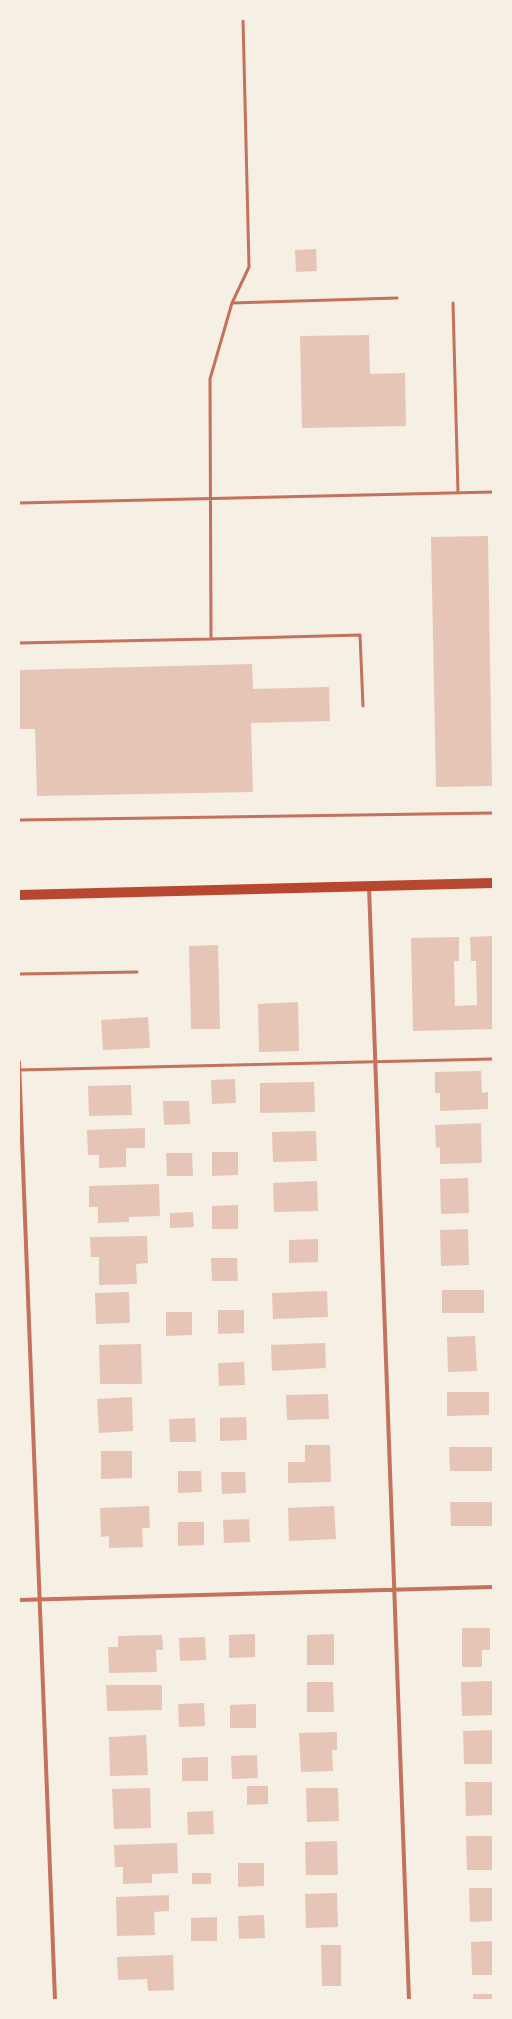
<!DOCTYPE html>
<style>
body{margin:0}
#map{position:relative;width:512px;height:2019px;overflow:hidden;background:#f6efe4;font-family:"Alegreya Sans",sans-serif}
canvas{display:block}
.frame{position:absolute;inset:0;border:20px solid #f6efe4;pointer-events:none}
</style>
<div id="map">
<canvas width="512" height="2019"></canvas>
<div class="frame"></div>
</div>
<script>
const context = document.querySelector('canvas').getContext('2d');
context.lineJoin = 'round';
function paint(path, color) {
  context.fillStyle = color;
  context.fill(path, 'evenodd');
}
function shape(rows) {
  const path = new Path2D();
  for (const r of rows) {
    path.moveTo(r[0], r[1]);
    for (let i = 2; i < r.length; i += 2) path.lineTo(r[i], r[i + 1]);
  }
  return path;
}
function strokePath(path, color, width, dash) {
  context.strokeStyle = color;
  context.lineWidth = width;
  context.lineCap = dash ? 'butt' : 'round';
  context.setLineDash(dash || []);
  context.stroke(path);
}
const building = shape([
 [316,249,317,271,296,272,295,250],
 [369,335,370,374,405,373,406,426,302,428,300,336],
 [488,536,492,786,436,787,431,537],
 [252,664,253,689,329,687,330,721,251,723,253,792,37,796,35,729,19,729,19,670],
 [493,936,493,1029,413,1031,411,938,459,937,459,961,454,961,455,1006,477,1005,476,961,471,961,470,937],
 [218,945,220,1029,191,1029,189,946],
 [298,1002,299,1051,259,1052,258,1004],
 [148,1017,150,1048,103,1050,101,1020],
 [481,1071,482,1093,488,1092,488,1109,440,1111,440,1093,435,1093,435,1072],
 [235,1079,236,1103,212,1104,211,1080],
 [314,1082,315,1112,260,1113,260,1083],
 [131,1085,132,1115,89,1116,88,1086],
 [163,1101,189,1101,190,1124,164,1125],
 [481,1123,482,1163,440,1164,440,1147,436,1148,435,1125],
 [145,1128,145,1148,126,1148,126,1167,99,1168,99,1155,88,1155,87,1130],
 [316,1131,317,1161,273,1162,272,1132],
 [212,1152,238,1152,238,1175,212,1176],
 [166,1153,192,1153,193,1176,167,1176],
 [468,1178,469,1213,441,1214,440,1179],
 [317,1181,318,1211,274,1212,273,1183],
 [159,1184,160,1216,129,1217,129,1222,98,1223,98,1207,89,1207,89,1186],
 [238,1205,238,1229,212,1229,212,1206],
 [193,1212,194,1227,170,1228,170,1213],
 [468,1229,469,1265,441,1266,440,1230],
 [147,1236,148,1263,136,1264,137,1284,99,1285,99,1257,91,1257,90,1237],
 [318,1239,318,1262,289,1263,289,1240],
 [211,1258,237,1258,238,1281,212,1281],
 [442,1290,484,1290,484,1313,442,1313],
 [327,1291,328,1317,273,1319,272,1293],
 [129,1292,130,1323,96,1324,95,1293],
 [218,1310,244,1310,244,1333,218,1334],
 [166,1312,192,1312,192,1335,166,1336],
 [475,1336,477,1371,448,1372,447,1337],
 [325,1343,326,1368,272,1371,271,1345],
 [141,1344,142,1384,100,1384,99,1345],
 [244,1362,245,1385,219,1386,218,1363],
 [447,1392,489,1392,489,1415,447,1416],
 [328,1394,329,1419,287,1420,286,1395],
 [132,1397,133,1431,99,1433,97,1399],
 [246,1417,247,1440,220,1441,220,1418],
 [195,1418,196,1442,170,1442,169,1419],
 [305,1445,330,1445,331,1482,288,1483,288,1462,305,1462],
 [449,1447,493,1447,493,1471,450,1471],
 [101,1451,132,1451,132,1478,101,1479],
 [178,1471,201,1471,202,1492,178,1493],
 [221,1472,245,1472,246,1493,222,1494],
 [450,1502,493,1502,493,1526,451,1526],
 [149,1506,150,1528,142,1528,143,1547,109,1548,109,1536,101,1537,100,1508],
 [334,1506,336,1539,289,1541,288,1508],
 [249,1519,250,1542,224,1543,223,1520],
 [178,1522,204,1522,204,1545,178,1546],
 [462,1628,490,1628,490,1650,482,1650,482,1667,462,1667],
 [255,1634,255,1657,229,1658,229,1635],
 [334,1634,334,1665,307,1665,307,1635],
 [162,1635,163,1650,156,1650,157,1672,109,1673,108,1647,118,1647,118,1636],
 [205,1637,206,1660,180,1661,179,1638],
 [493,1681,493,1715,462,1716,461,1682],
 [307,1682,333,1682,334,1712,307,1712],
 [106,1685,162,1685,162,1710,107,1711],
 [204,1703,205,1726,179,1727,178,1704],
 [256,1704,256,1728,230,1728,230,1705],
 [493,1730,493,1764,464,1764,463,1731],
 [337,1732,337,1750,332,1750,333,1771,301,1772,299,1733],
 [146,1735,148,1775,110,1776,109,1737],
 [257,1755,258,1778,232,1779,231,1756],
 [208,1757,208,1781,182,1781,182,1758],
 [465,1782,493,1782,493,1815,466,1816],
 [247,1786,268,1786,268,1804,247,1805],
 [150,1788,151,1828,114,1829,112,1789],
 [306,1788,338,1788,339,1821,307,1822],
 [213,1811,214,1834,188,1835,187,1812],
 [466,1836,493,1836,493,1870,467,1870],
 [337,1841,338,1875,306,1875,305,1842],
 [177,1843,178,1873,152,1874,152,1883,123,1884,123,1867,115,1867,114,1845],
 [238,1863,264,1863,264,1886,238,1887],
 [192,1873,211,1873,211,1884,192,1884],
 [469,1888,493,1888,493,1921,470,1922],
 [337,1893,338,1927,306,1928,305,1894],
 [169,1895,169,1911,154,1912,155,1935,117,1936,116,1897],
 [264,1915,265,1938,239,1939,238,1916],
 [217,1917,217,1941,191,1941,191,1918],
 [493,1941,493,1975,472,1975,471,1942],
 [321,1945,341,1945,341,1986,322,1986],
 [173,1955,174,1990,148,1991,147,1979,118,1980,117,1957],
 [473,1994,493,1994,493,2000,473,2000]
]);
const service = shape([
 [243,19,249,267,232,303,210,379,211,639,360,635,363,706],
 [232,303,397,298],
 [453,303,458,493],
 [19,503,493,492],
 [19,643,211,639],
 [19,820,493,813],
 [19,974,137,972],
 [19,1070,493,1059]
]);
const minor = shape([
 [369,887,409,2000],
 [19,1062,55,2000],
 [19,1600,493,1587]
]);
const primary = shape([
 [19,895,493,883]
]);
paint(building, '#e6c5b7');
strokePath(service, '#c5725c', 3);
strokePath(minor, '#c5725c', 4);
strokePath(primary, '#b5482f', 10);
</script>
